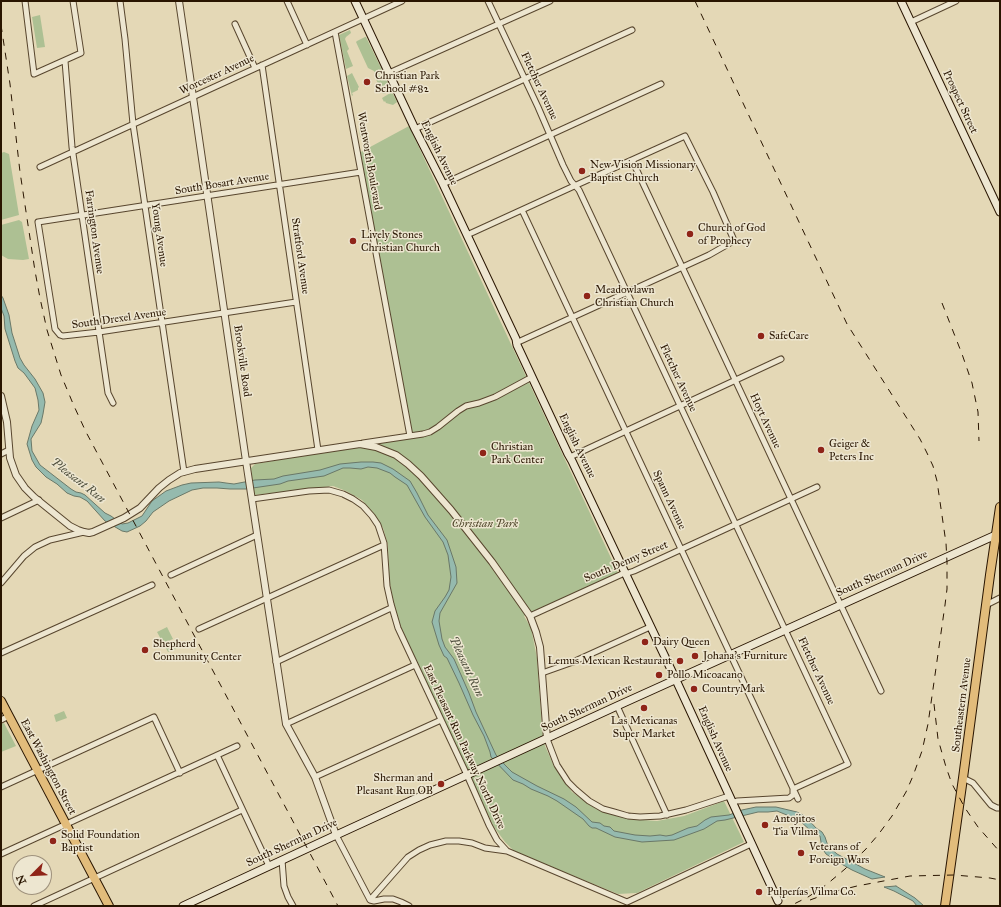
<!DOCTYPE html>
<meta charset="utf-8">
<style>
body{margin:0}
#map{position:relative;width:1001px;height:907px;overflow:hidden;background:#e4d8b6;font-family:"IM FELL Great Primer",serif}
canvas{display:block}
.frame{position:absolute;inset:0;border:2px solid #291500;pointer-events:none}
.north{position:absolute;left:12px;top:855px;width:40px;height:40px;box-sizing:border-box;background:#ede6d0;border:1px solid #9f927d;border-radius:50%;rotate:246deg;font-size:11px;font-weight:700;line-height:16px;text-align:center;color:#291500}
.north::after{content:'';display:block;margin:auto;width:14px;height:18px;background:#8f2418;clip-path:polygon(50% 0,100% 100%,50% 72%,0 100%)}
</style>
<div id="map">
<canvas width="1001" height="907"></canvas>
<div class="frame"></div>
<div class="north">N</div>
</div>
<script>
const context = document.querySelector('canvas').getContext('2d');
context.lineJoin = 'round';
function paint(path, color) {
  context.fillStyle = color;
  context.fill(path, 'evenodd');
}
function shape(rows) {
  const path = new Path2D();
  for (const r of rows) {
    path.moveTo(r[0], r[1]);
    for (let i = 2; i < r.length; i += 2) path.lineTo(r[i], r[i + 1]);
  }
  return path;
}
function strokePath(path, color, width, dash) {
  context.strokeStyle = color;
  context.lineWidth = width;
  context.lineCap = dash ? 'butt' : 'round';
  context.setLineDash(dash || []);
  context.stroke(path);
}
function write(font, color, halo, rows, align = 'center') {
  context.font = font + ' "IM FELL Great Primer",serif';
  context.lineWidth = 3;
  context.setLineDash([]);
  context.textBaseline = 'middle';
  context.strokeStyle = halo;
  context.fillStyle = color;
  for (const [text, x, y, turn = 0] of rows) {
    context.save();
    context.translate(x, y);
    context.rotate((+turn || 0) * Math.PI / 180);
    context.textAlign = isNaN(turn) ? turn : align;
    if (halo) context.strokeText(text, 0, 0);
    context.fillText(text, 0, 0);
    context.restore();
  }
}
const green = shape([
 [40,15,45,47,37,48,32,17],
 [350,30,351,33,346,37,345,39,349,49,347,51,353,66,346,69,339,35],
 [365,37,366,37,383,72,376,75,374,71,368,68,356,42,357,41],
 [352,73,359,87,358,88,358,90,352,93,353,95,352,96,347,76],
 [384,74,391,90,391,91,384,94,382,93,376,79,376,77],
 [392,92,397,102,393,105,386,103,385,101,384,102,382,98],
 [364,125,366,129,364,130,366,135,361,137,360,136,359,128],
 [409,126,618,573,524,616,531,628,537,658,542,728,545,746,554,766,572,792,596,809,629,819,657,821,684,816,724,801,744,842,637,893,618,894,515,852,505,842,494,827,402,631,394,605,389,579,388,545,383,528,374,514,362,500,346,491,333,486,254,495,251,468,255,464,413,437,359,153],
 [4,152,9,154,19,215,1,220,1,153],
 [19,220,22,222,29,259,23,260,8,259,1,255,1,225],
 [167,627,173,639,163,643,157,632],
 [173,642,176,649,168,652,165,646],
 [64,711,67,718,56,722,54,715],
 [4,723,16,746,1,752,1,724]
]);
const water = shape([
 [1,295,3,298,9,315,12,333,20,358,24,365,35,379,43,393,45,402,43,414,41,423,31,439,32,451,40,465,71,489,76,492,81,493,85,495,105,513,111,516,122,524,128,523,142,516,152,501,166,491,182,485,191,483,219,482,226,483,234,484,255,480,274,479,283,476,320,470,340,464,361,462,373,462,381,463,393,469,410,481,417,493,428,515,447,540,456,567,457,583,440,613,439,621,442,639,445,647,454,659,469,693,476,712,496,755,505,765,512,772,537,786,564,799,576,807,592,822,600,823,604,826,610,827,614,831,635,835,650,836,660,835,666,836,672,835,688,828,697,826,705,820,711,817,729,815,742,810,756,807,776,807,797,812,805,816,816,828,822,832,825,837,828,846,837,854,865,869,885,877,872,879,852,870,838,862,826,854,822,848,820,836,816,833,812,832,799,820,777,811,768,812,758,812,725,820,717,821,704,829,674,840,642,842,615,837,596,828,592,828,589,826,583,819,557,801,548,796,531,789,523,784,513,780,491,757,490,752,484,736,473,715,459,683,447,658,444,656,439,645,432,622,435,611,445,597,449,590,451,577,448,555,443,542,425,517,407,485,395,477,390,473,377,468,368,467,361,469,350,468,343,468,324,476,288,481,280,484,246,489,230,489,217,488,203,488,192,490,169,501,153,512,146,521,140,526,127,532,122,531,105,521,87,501,80,497,74,496,67,493,57,484,46,477,36,467,32,460,27,444,32,426,39,410,38,400,35,388,24,373,18,368,15,361,5,329,4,316,1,308,1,295],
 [896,886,915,898,924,906,917,906,913,901,894,891,884,887,896,886]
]);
const minor = shape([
 [25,1,34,74,81,53,73,1],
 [120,1,125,39,133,124,184,472],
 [287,1,307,45],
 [488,1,538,107,563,165,571,181,579,190,848,764,793,789],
 [911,22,956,1],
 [235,24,255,68],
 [335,32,410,436],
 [65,61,72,147,108,393,113,403],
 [262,65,318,450],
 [389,73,550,1],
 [415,129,632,30],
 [632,160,881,691],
 [40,167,402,1],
 [443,184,661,84],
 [522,210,734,662,798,799],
 [467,235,572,187,685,136,713,192,733,238,732,241,730,243,709,255,516,343],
 [296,302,99,332,63,336,60,335,55,329,38,222,361,172],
 [363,443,423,434,430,432,438,427,458,411,466,406,479,403,495,397,532,377],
 [1,454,9,450],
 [570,457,781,359],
 [252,499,309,491,329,490,343,494,353,499,363,506,372,516,378,525,384,543,387,586,391,604,398,628,467,775,489,825,497,840,507,851,627,902,751,844],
 [1,518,39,500],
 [171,575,257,535],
 [1,583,24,556,35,547,50,540,84,532],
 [986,605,1000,598],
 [530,616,620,575,624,573,628,573,634,571,817,487],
 [199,629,384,545],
 [1,653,152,585],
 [276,662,391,608],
 [542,673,573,662,650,627],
 [617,706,667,815],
 [1,720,9,716],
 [286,724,415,665],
 [547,739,557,765,568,782,576,790,589,801,603,809,614,812,628,816,640,817,660,816,686,810,729,796],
 [217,755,269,866],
 [315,777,441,720],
 [963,778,973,783,991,805,997,808,1000,808],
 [1,787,154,717,180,773],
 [732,803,737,801,789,798,793,795,793,790],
 [336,835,370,900,374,901,384,899,393,899,401,902,409,906],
 [1,854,237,746],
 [282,860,284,886,288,897,293,906],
 [370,900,408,857,419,850,430,845,446,841,459,841,472,843,485,848,507,851],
 [34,906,242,810]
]);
const tertiary = shape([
 [179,1,246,461,286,724,315,777,336,835],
 [1,396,7,422,10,458,16,475,25,488,34,497,70,526,78,530,84,532,89,533,93,532,124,518,140,508,159,488,169,480,180,473,195,469,360,444,376,447,396,455,408,464,421,476,451,510,492,562,530,616,536,632,540,647,547,739]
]);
const secondary = shape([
 [355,1,415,129,443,184,516,339,517,345,568,454,572,461,676,680,778,901],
 [901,1,1000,212],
 [183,906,332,837,617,706,1000,533]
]);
const primary = shape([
 [1,701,109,906],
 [945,906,963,778,990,575,1000,507]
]);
const rail = shape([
 [695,1,847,324,920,439,927,453,933,466,937,481,946,543,947,562,947,589,945,605,928,724,922,751,913,776,906,792,892,816,878,835,865,850,845,869,826,885,808,897,790,906],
 [1,25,10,84,20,172,35,271,40,298,47,330,61,375,74,406,86,432,338,906],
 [942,303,962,354,972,383,978,412,979,441],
 [934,704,938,739,946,767,952,784,965,808,978,827,1000,852],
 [810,900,829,893,857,886,910,876,954,875,990,878,1000,880]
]);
const markers = [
 [367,82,4,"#8f2418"],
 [582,171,4,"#8f2418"],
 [690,234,4,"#8f2418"],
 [353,241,4,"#8f2418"],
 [587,296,4,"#8f2418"],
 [761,336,4,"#8f2418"],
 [821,450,4,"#8f2418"],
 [483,453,4,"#8f2418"],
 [645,642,4,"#8f2418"],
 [145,650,4,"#8f2418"],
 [695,656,4,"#8f2418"],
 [680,661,4,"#8f2418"],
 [659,675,4,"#8f2418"],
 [694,689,4,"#8f2418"],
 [644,708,4,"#8f2418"],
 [441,784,4,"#8f2418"],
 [765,825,4,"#8f2418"],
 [53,841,4,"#8f2418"],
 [801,853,4,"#8f2418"],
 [759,892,4,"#8f2418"]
];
const streetNames = [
 ["Worcester Avenue",217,75,-25],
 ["Fletcher Avenue",539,86,65],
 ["Prospect Street",960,102,65],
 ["English Avenue",439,153,64],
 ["Wentworth Boulevard",369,161,80],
 ["South Bosart Avenue",222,184,-9],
 ["Farrington Avenue",94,232,82],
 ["Young Avenue",159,235,82],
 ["Stratford Avenue",300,256,82],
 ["South Drexel Avenue",119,319,-8],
 ["Brookville Road",242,361,82],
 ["Fletcher Avenue",678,378,65],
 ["Hoyt Avenue",765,421,65],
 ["English Avenue",577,446,64],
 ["Spann Avenue",669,500,65],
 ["South Denny Street",626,562,-23],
 ["South Sherman Drive",882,574,-24],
 ["Fletcher Avenue",816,671,65],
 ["Southeastern Avenue",962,705,-83],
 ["South Sherman Drive",587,708,-25],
 ["English Avenue",715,739,66],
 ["East Pleasant Run Parkway North Drive",464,747,65],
 ["East Washington Street",48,767,62],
 ["South Sherman Drive",292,843,-25]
];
const poiNames = [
 ["Christian Park",375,76],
 ["School #82",375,89],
 ["New Vision Missionary",590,165],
 ["Baptist Church",590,178],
 ["Church of God",698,228],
 ["of Prophecy",698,241],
 ["Lively Stones",361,235],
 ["Christian Church",361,248],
 ["Meadowlawn",595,290],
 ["Christian Church",595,303],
 ["SafeCare",769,336],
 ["Geiger &",829,444],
 ["Peters Inc",829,457],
 ["Christian",491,447],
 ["Park Center",491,460],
 ["Dairy Queen",653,642],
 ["Shepherd",153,644],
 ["Community Center",153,657],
 ["Johana’s Furniture",703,656],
 ["Lemus Mexican Restaurant",672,661,"right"],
 ["Pollo Micoacano",667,675],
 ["CountryMark",702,689],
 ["Las Mexicanas",644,721,"center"],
 ["Super Market",644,734,"center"],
 ["Sherman and",433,778,"right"],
 ["Pleasant Run OB",433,791,"right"],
 ["Antojitos",773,819],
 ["Tia Vilma",773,832],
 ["Solid Foundation",61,835],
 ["Baptist",61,848],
 ["Veterans of",809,847],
 ["Foreign Wars",809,860],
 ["Pulperías Vilma Co.",767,892]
];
const parkNames = [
 ["Christian Park",485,524]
];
const waterNames = [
 ["Pleasant Run",78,481,38],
 ["Pleasant Run",466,667,65]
];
paint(green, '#adc093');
paint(water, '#95baae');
strokePath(water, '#6a7868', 1);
strokePath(minor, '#58462e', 7);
strokePath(tertiary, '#58462e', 8);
strokePath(secondary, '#291500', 9);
strokePath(primary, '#291500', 10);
strokePath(minor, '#ede6d0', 5);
strokePath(tertiary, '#ede6d0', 6);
strokePath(secondary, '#ede6d0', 7);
strokePath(primary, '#e2bc7b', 8);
strokePath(rail, '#291500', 1, [7, 7]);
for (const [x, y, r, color] of markers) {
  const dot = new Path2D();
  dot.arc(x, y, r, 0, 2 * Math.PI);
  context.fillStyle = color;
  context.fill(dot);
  strokePath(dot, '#ede6d0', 1.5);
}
write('11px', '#291500', '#ede6d0', streetNames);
write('11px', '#291500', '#ede6d0', poiNames, 'left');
write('italic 11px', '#51482c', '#ede6d0', parkNames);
write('italic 12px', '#4f4f3d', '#ede6d0', waterNames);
</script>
